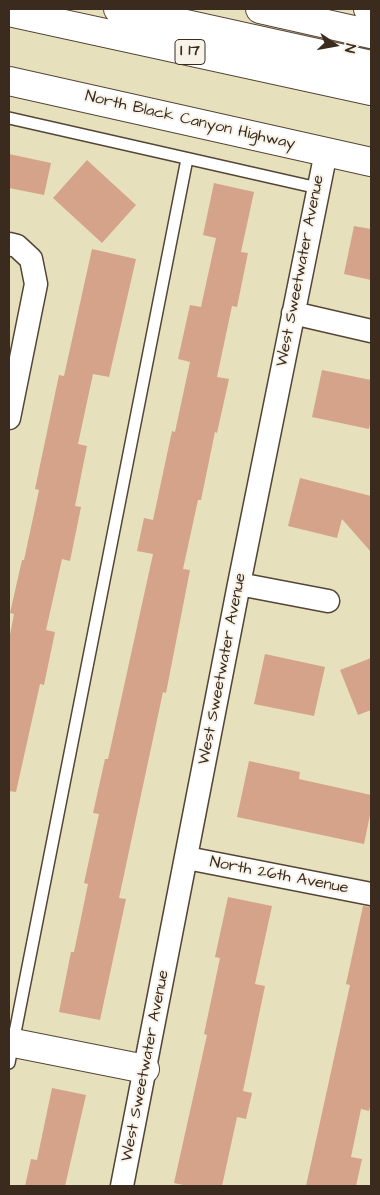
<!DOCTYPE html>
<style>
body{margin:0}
#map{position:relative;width:380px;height:1195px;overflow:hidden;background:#e7e0bd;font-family:"Architects Daughter",sans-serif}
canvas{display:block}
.frame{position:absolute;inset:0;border:10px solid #3b2a1e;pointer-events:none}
.north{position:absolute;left:310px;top:20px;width:50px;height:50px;-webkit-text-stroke:4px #f7f3e8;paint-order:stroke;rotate:102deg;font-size:14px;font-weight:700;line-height:20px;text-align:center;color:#3b2a1e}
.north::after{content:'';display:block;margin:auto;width:18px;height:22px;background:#3b2a1e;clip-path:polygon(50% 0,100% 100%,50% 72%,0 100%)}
</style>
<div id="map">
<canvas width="380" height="1195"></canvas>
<div class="frame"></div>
<div class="north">N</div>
</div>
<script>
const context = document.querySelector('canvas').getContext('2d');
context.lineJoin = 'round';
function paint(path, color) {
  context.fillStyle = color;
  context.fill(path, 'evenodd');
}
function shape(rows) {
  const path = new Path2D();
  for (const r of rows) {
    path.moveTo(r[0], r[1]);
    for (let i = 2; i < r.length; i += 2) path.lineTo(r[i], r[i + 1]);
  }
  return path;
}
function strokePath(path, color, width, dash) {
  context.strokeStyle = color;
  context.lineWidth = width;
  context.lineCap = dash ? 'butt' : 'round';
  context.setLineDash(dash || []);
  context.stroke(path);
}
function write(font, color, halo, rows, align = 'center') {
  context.font = font + ' "Architects Daughter",sans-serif';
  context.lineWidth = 4;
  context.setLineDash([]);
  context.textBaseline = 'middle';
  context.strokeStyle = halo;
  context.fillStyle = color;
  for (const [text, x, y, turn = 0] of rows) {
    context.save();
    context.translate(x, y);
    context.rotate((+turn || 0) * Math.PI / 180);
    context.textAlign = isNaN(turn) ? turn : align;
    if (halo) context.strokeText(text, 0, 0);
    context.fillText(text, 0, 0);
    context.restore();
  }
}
const building = shape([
 [9,154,51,163,44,195,9,188],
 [87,160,136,205,102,243,53,198],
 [214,183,254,192,241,252,248,253,237,307,232,306,217,377,229,379,217,433,215,432,201,500,198,500,183,569,190,570,166,693,163,692,119,898,126,899,100,1020,59,1012,71,952,74,952,88,884,84,883,99,814,93,813,105,759,108,759,153,554,137,551,144,518,153,520,172,431,175,432,190,362,178,359,190,305,201,307,216,238,203,235],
 [354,226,371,229,371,280,344,274],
 [92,249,136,259,109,377,93,374,78,444,87,446,75,506,81,507,70,561,62,559,46,630,55,632,44,685,40,684,16,792,9,791,9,640,14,614,10,613,22,560,24,560,39,490,35,489,59,375,64,376],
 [322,370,371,380,371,420,369,429,312,417],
 [300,478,371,496,371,552,342,519,337,538,288,526],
 [265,654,325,667,314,716,254,704],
 [371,658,371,710,358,715,340,670],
 [249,761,300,772,299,779,371,795,371,810,364,844,237,817],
 [228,897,272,906,255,984,265,986,243,1091,252,1093,246,1119,237,1117,222,1186,188,1186,174,1183,207,1035,204,1034,220,958,215,957],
 [363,906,371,907,371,1102,369,1111,361,1109,351,1157,362,1159,356,1186,306,1186,350,985,346,984],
 [52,1088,86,1095,65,1186,25,1186,31,1159,37,1160]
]);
const lane = shape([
 [9,118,318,188],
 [9,1063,187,159]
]);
const street = shape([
 [9,244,17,246,31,259,36,284,9,418],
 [293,313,371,331],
 [239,584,328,601],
 [187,858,371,894],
 [122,1186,239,584,326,152]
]);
const secondary = shape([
 [9,81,371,162],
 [9,1042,145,1069]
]);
const highway = shape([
 [118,9,371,65],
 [260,9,371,34],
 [368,9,371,9],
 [9,12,371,91]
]);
const shields = [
 [190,52,30]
];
const shieldNames = [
 ["I 17",190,52]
];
const streetNames = [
 ["North Black Canyon Highway",190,121,13],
 ["West Sweetwater Avenue",301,271,-79],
 ["West Sweetwater Avenue",223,669,-79],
 ["North 26th Avenue",279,876,11],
 ["West Sweetwater Avenue",146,1066,-79]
];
paint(building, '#d4a38a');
strokePath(lane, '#554536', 14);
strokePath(street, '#554536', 25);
strokePath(secondary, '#554536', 30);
strokePath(highway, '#554536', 30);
strokePath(lane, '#fff', 11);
strokePath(street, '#fff', 22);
strokePath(secondary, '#fff', 28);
strokePath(highway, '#fff', 28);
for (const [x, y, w] of shields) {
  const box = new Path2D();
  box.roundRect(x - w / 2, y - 12.5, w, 25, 4);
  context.fillStyle = '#f7f3e8';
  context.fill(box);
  strokePath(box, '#3b2a1e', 1);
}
write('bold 15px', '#3b2a1e', null, shieldNames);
write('16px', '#3b2a1e', '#f7f3e8', streetNames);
</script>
